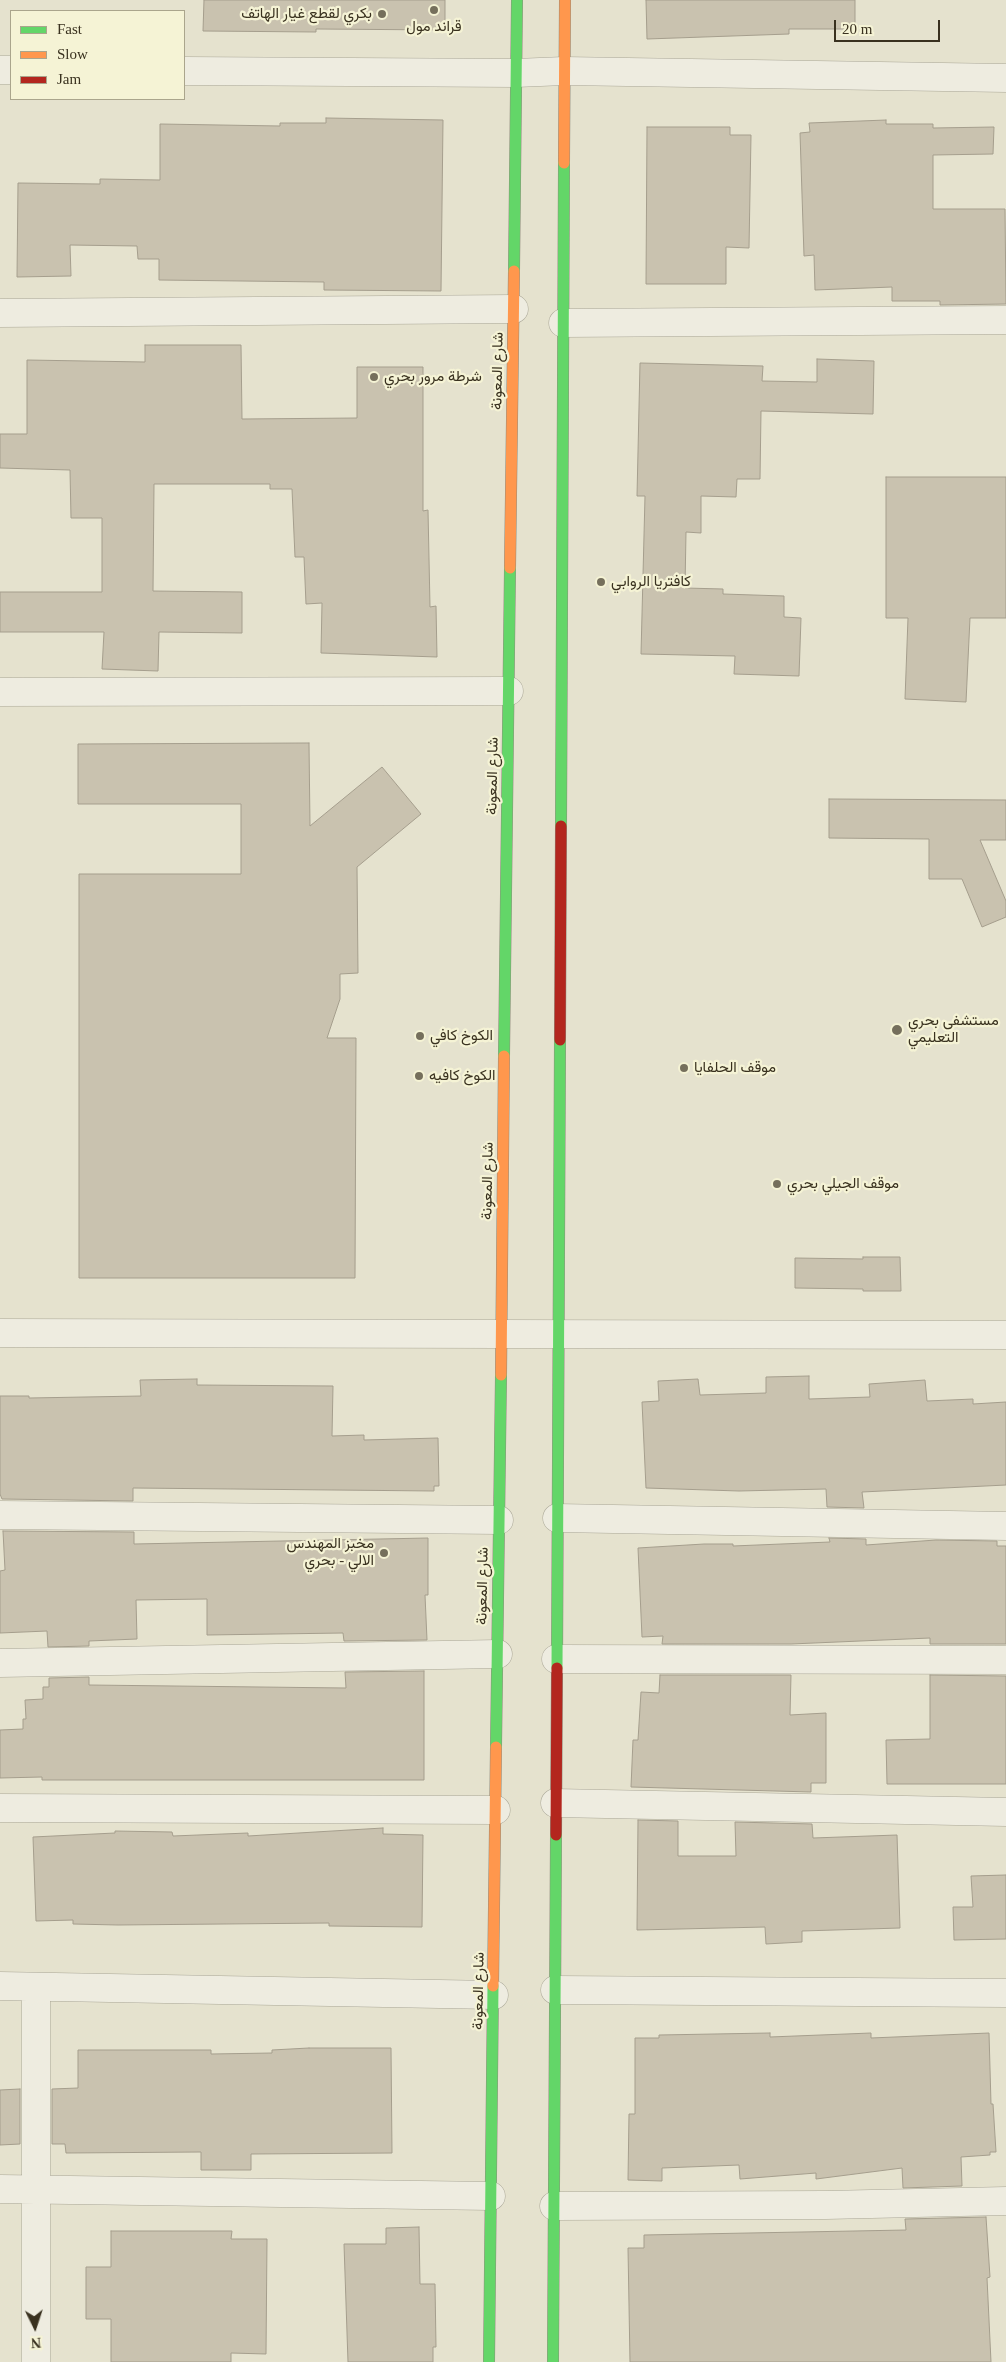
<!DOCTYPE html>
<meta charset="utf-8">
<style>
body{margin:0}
#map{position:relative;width:1006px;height:2362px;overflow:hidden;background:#e5e2ce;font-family:"Times New Roman",serif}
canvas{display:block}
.legend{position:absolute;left:10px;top:10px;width:175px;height:90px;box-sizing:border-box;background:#f5f3d5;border:1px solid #aaa58c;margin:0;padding:6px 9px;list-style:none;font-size:15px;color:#39311f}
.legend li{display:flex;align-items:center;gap:10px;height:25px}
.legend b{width:25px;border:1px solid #aaa58c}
.north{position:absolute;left:10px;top:2302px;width:50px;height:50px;-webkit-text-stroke:4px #f5f3d5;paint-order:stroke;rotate:176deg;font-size:14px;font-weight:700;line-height:20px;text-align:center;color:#39311f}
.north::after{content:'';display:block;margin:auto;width:18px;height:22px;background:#39311f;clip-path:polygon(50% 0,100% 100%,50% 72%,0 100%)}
.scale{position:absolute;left:834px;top:20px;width:106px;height:22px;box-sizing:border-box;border:2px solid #39311f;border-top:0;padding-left:6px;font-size:15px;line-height:18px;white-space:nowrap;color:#39311f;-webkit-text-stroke:4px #f5f3d5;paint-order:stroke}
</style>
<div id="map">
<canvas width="1006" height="2362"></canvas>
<ul class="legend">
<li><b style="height:6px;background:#63d668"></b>Fast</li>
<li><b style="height:6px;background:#ff974d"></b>Slow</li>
<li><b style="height:6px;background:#b3261e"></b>Jam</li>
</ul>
<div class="north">N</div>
<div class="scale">20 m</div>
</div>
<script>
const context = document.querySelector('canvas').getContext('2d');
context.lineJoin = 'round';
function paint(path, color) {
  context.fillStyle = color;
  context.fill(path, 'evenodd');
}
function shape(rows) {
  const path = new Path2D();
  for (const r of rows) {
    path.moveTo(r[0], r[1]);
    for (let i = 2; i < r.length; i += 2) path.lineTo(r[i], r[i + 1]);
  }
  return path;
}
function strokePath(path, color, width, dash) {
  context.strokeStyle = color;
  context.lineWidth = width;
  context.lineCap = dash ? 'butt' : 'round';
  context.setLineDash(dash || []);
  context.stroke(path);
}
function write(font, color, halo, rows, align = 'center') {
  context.font = font + ' "Times New Roman",Vazirmatn,serif';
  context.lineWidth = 4.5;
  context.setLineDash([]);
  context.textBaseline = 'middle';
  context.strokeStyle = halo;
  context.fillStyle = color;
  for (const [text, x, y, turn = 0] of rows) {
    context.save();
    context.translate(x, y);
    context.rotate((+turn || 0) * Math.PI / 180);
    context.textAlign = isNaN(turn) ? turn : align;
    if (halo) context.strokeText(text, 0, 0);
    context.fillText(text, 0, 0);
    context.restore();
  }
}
const building = shape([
 [204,0,445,0,445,30,316,29,316,32,203,31,204,0],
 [646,0,855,0,855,29,789,29,789,34,647,39,646,0],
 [326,118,443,120,441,291,324,290,324,282,159,280,159,259,138,259,137,246,70,245,71,276,17,277,18,183,100,184,100,179,160,180,160,124,280,126,280,123,326,123,326,118],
 [886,120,886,124,933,124,933,128,994,127,993,154,933,155,933,209,1005,209,1006,304,940,305,940,301,892,301,892,287,815,290,814,255,804,256,800,133,810,132,809,123,886,120],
 [647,127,730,127,730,135,751,135,749,248,726,247,726,284,646,284,647,127],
 [145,345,241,345,242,419,357,418,357,367,423,367,423,511,428,510,430,607,436,606,437,657,321,653,322,603,306,604,304,557,295,557,292,489,270,489,270,484,154,484,153,591,242,592,242,633,159,632,158,671,102,669,104,632,0,632,0,592,102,592,102,518,71,518,70,470,0,468,0,434,27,434,27,360,145,362,145,345],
 [817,359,874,361,873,414,761,411,760,479,737,479,736,497,701,496,701,533,686,532,685,588,723,589,723,594,784,596,784,617,801,618,799,676,734,674,735,656,641,654,645,496,637,496,640,363,763,366,762,381,817,382,817,359],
 [886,477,1006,477,1006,618,970,618,966,702,905,699,908,618,886,618,886,477],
 [309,743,310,826,382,767,421,814,357,867,358,973,340,974,340,999,327,1038,356,1038,355,1278,79,1278,79,874,241,874,241,804,78,804,78,744,309,743],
 [829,799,1006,800,1006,840,980,840,1006,901,1006,917,982,927,962,879,929,879,929,839,829,838,829,799],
 [863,1257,900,1257,901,1291,863,1291,863,1289,795,1288,795,1258,863,1259,863,1257],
 [809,1376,809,1399,870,1397,869,1384,925,1380,927,1401,973,1399,973,1404,1006,1402,1006,1485,862,1492,864,1508,827,1507,826,1489,739,1491,646,1488,642,1402,659,1401,658,1381,698,1379,700,1395,766,1393,766,1377,809,1376],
 [197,1379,197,1385,333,1386,332,1436,364,1435,364,1440,438,1438,439,1486,434,1486,434,1491,133,1488,133,1501,2,1499,0,1494,0,1396,29,1396,29,1398,141,1396,140,1380,197,1379],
 [3,1531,134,1532,134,1544,428,1538,428,1595,425,1595,427,1640,344,1641,343,1633,207,1635,207,1599,136,1600,137,1639,89,1641,89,1646,48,1647,47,1631,0,1633,0,1571,5,1570,3,1531],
 [829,1538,866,1539,866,1545,936,1540,997,1541,997,1546,1006,1546,1006,1644,930,1644,930,1638,791,1644,662,1644,663,1636,642,1637,638,1548,704,1544,733,1544,733,1546,830,1542,829,1538],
 [424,1671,424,1780,42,1780,42,1777,0,1778,0,1730,23,1729,23,1719,26,1719,25,1700,43,1699,43,1687,49,1687,49,1678,89,1677,89,1685,346,1688,345,1672,424,1671],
 [660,1675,791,1675,790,1715,826,1713,826,1783,811,1783,811,1792,631,1787,633,1740,638,1740,641,1692,659,1693,660,1675],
 [930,1675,1006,1676,1006,1784,887,1784,886,1740,930,1739,930,1675],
 [638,1820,678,1821,678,1856,736,1856,735,1822,812,1824,813,1838,897,1835,900,1928,802,1931,802,1942,766,1944,765,1927,637,1930,638,1820],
 [383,1828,383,1834,423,1835,422,1927,329,1926,329,1923,118,1925,73,1924,73,1920,36,1921,33,1837,115,1833,115,1831,172,1832,173,1836,248,1833,248,1836,383,1828],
 [1006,1875,1006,1939,954,1940,953,1907,973,1907,971,1876,1006,1875],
 [770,2033,770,2037,871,2033,871,2038,989,2033,991,2104,993,2104,996,2152,990,2152,990,2155,961,2157,962,2186,903,2188,902,2168,816,2179,816,2173,740,2179,739,2165,662,2168,662,2181,628,2180,629,2114,635,2114,635,2038,659,2038,659,2035,770,2033],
 [309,2048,391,2048,392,2153,251,2154,251,2170,201,2170,201,2152,66,2153,65,2144,52,2144,52,2089,78,2088,78,2050,211,2050,211,2054,272,2053,272,2050,309,2048],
 [20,2089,20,2144,0,2145,0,2090,20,2089],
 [986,2217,990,2277,987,2278,991,2362,630,2362,628,2248,644,2248,644,2235,906,2230,905,2219,986,2217],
 [419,2227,420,2284,435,2284,436,2347,433,2347,433,2362,348,2362,344,2244,386,2244,386,2228,419,2227],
 [111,2231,232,2231,231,2239,267,2239,266,2354,231,2353,231,2362,111,2362,111,2319,86,2319,86,2267,111,2267,111,2231]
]);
const street = shape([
 [0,70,11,70],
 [184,71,516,73,564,71,1006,78],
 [0,313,514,309],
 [563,323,1006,320],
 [0,692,509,691],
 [0,1333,1006,1335],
 [0,1515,499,1520],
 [557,1518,1006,1526],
 [556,1659,1006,1660],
 [0,1663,498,1654],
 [555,1803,1006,1812],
 [0,1808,496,1810],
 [0,1986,494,1995],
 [36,1987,36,2362],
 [555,1990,1006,1993],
 [0,2189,491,2196],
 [554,2206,826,2205,1006,2201]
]);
const fast = shape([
 [514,271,517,0],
 [561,826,564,163],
 [504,1056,510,568],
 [557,1668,560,1040],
 [496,1747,501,1375],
 [489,2362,493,1986],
 [553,2362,556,1835]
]);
const slow = shape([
 [564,163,565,0],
 [510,568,514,271],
 [501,1375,504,1056],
 [493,1986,496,1747]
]);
const jam = shape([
 [560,1040,561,826],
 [556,1835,557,1668]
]);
const markers = [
 [434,10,5,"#756f5c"],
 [382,14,5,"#756f5c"],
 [374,377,5,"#756f5c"],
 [601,582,5,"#756f5c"],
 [897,1030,6,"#756f5c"],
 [420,1036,5,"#756f5c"],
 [684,1068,5,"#756f5c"],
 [419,1076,5,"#756f5c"],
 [777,1184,5,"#756f5c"],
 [384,1553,5,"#756f5c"]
];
const poiNames = [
 ["بكري لقطع غيار الهاتف",372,14,"right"],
 ["قراند مول",434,27,"center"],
 ["شرطة مرور بحري",384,377],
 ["كافتريا الروابي",611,582],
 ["مستشفى بحري",908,1021],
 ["التعليمي",908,1038],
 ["الكوخ كافي",430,1036],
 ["موقف الحلفايا",694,1068],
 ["الكوخ كافيه",429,1076],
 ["موقف الجيلي بحري",787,1184],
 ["مخبز المهندس",374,1544,"right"],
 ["الالي - بحري",374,1561,"right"]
];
const streetNames = [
 ["شارع المعونة",498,371,-89],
 ["شارع المعونة",493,776,-89],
 ["شارع المعونة",488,1181,-89],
 ["شارع المعونة",483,1586,-89],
 ["شارع المعونة",479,1991,-89]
];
paint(building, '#c9c2af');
strokePath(building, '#a59e8d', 1);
strokePath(street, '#aaa797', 29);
strokePath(fast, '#908c7e', 12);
strokePath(slow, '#908c7e', 12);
strokePath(jam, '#908c7e', 12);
strokePath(street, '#eeece0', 28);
strokePath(fast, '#63d668', 11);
strokePath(slow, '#ff974d', 11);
strokePath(jam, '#b3261e', 11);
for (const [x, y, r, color] of markers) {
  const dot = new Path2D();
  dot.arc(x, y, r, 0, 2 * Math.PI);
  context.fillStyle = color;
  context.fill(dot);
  strokePath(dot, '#f5f3d5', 2);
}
write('15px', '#39311f', '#f5f3d5', poiNames, 'left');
write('15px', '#39311f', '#f5f3d5', streetNames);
</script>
